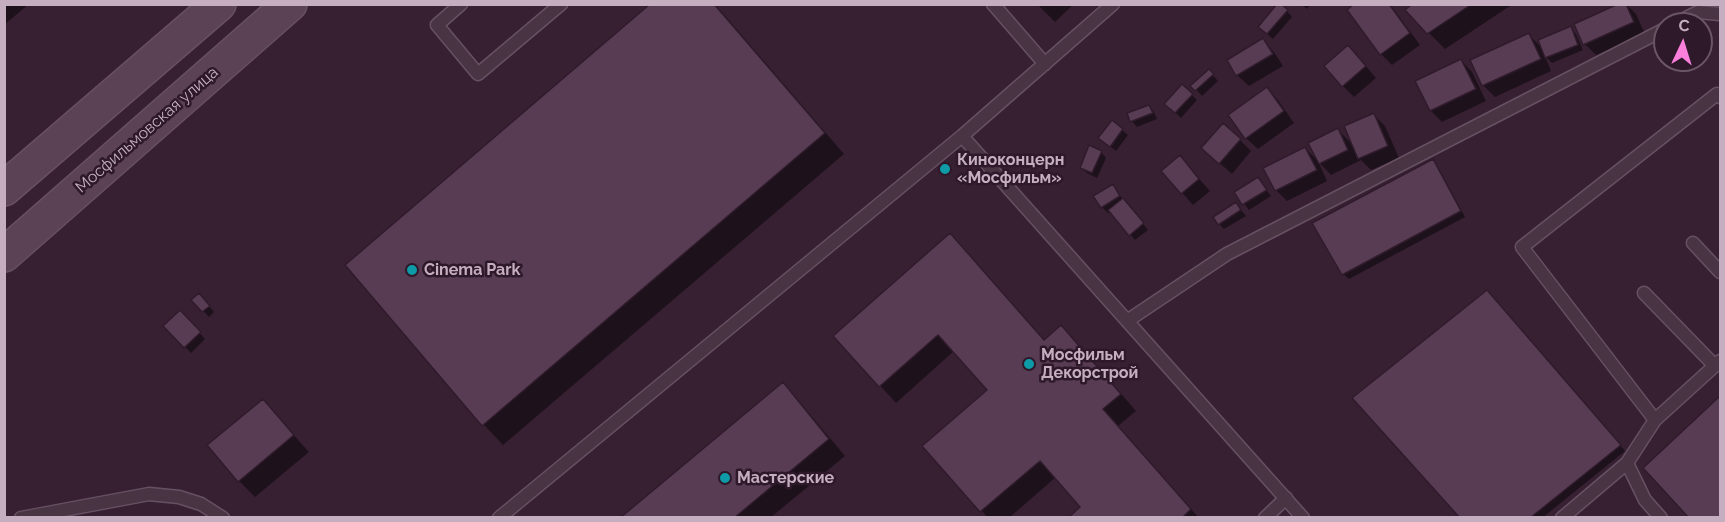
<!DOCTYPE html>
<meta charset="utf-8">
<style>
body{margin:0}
#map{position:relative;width:1725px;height:522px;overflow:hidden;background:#382033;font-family:Raleway,sans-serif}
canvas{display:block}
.frame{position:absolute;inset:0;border:6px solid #c5aec0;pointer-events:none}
.north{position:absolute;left:1653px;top:12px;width:60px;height:60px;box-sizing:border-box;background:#2d1929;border:2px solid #6a5565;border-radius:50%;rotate:4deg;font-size:16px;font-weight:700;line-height:24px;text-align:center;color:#c5aec0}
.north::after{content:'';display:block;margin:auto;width:21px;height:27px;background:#f97fdb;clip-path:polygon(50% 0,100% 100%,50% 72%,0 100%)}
</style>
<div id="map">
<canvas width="1725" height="522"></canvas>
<div class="frame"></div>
<div class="north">С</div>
</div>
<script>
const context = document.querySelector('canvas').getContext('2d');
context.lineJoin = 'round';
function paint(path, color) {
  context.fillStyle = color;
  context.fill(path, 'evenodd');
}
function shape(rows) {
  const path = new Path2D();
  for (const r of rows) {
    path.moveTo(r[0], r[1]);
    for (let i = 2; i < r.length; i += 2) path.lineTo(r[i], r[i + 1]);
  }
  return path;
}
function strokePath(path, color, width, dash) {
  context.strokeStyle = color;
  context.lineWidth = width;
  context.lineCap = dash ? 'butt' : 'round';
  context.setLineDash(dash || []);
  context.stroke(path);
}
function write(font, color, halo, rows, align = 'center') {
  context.font = font + ' Raleway,sans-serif';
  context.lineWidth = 5;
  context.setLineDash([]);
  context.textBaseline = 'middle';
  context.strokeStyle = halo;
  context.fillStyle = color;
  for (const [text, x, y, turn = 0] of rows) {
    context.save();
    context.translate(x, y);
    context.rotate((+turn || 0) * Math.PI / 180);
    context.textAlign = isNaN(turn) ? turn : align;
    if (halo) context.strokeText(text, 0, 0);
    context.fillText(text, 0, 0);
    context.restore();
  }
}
const shadow = shape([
 [4,4,29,4,4,25],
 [652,4,715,4,844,154,503,445,484,425,347,265],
 [1037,4,1074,4,1055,22],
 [1301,4,1311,4,1307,9],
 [1357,4,1390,4,1420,45,1392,65,1381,54],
 [1415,4,1513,4,1445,49,1428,32],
 [1626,4,1636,14,1645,34,1596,55,1585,44],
 [1287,11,1292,17,1273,39,1266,33],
 [1570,28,1576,34,1583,50,1552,63,1545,56,1551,71,1495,97,1484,86,1472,61,1529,35,1543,49],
 [1263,40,1274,52,1283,66,1249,86,1237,75],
 [1359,58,1376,78,1354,97,1343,86],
 [1461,60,1472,72,1486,101,1442,122,1431,111],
 [1209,71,1218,81,1202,96,1193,86],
 [1182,86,1197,100,1181,118,1166,103],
 [1267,89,1278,100,1294,123,1258,149,1246,138],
 [1149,106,1154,112,1157,119,1137,127,1132,121],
 [1374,115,1385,126,1399,158,1371,170,1361,160,1331,175,1318,161,1327,181,1287,201,1276,190,1305,148,1319,162,1338,130,1354,146],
 [1112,122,1128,135,1116,151,1106,143],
 [1240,140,1251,151,1232,174,1215,159],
 [1101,152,1106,158,1097,178,1087,173,1081,167],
 [1180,157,1210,191,1193,205,1163,171],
 [1432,161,1438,167,1465,217,1349,279,1343,274],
 [1258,179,1271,196,1249,210,1236,192],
 [1112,186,1148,230,1135,240,1111,211,1108,213,1102,207],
 [1236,204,1246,216,1224,229,1219,224],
 [950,235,1045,341,1077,343,1136,411,1118,426,1199,518,1070,518,1082,507,1056,477,1009,518,988,518,982,511,925,447,989,390,954,351,896,403,835,336],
 [1492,298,1625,451,1542,518,1462,518],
 [193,300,204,300,214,312,209,317],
 [180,312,205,339,191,353,165,326],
 [783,384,799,401,845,456,770,518,623,518],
 [1720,398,1720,518,1691,518,1645,468],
 [263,401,309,452,255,497,239,481]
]);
const building = shape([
 [650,4,714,4,825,133,482,426,345,265,650,4],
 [1277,4,1281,4,1288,10,1267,34,1258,27,1277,4],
 [1354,4,1389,4,1410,33,1380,55,1347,10,1354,4],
 [1412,4,1472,4,1427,34,1405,10,1412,4],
 [1618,4,1626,4,1634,22,1583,45,1574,24,1618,4],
 [1571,26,1578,45,1545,58,1538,40,1571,26],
 [1529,33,1541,59,1482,86,1470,60,1529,33],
 [1263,38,1273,54,1236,76,1227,60,1263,38],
 [1348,45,1366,66,1342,87,1324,66,1348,45],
 [1461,59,1476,89,1430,111,1415,81,1461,59],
 [1209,69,1214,74,1195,91,1190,86,1209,69],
 [1182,84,1193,94,1175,113,1164,104,1182,84],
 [1267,87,1284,111,1245,139,1228,115,1267,87],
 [1149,105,1153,113,1130,122,1127,113,1149,105],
 [1374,113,1388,146,1358,159,1344,126,1374,113],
 [1112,120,1123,129,1110,147,1098,138,1112,120],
 [1223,123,1241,139,1219,164,1201,148,1223,123],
 [1338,128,1348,150,1319,164,1308,143,1338,128],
 [1089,145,1102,151,1092,173,1080,168,1089,145],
 [1305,147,1317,170,1275,191,1263,168,1305,147],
 [1180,155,1199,179,1181,194,1161,171,1180,155],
 [1433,159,1461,211,1342,275,1312,223,1433,159],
 [1258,177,1267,190,1242,205,1234,192,1258,177],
 [1113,184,1120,196,1101,208,1093,196,1113,184],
 [1123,198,1144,223,1129,236,1108,210,1123,198],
 [1236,202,1241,210,1218,225,1213,217,1236,202],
 [950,233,1044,340,1061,325,1121,394,1103,409,1191,509,1182,518,1068,518,1080,507,1040,461,980,512,922,446,987,390,938,335,879,387,833,336,950,233],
 [1487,290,1621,445,1530,518,1460,518,1352,398,1487,290],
 [199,293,210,306,202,312,191,300,199,293],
 [180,310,201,332,184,348,163,326,180,310],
 [783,382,829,439,734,518,620,518,783,382],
 [1720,396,1720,518,1689,518,1643,468,1720,396],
 [263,399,294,435,238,482,207,445,263,399]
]);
const lane = shape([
 [461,4,437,25,478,74,561,4],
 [993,4,1045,64],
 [1674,24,1698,12,1720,14],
 [962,136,1303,518],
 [1693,243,1720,272],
 [1644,293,1715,366],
 [1127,321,1227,254,1665,29],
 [1655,420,1522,247,1717,94,1720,97],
 [21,518,149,494,179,497,201,504,223,518],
 [499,518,962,136,1113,4],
 [1265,518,1286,498],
 [1562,518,1627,463],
 [1661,518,1645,500,1627,463,1655,420,1720,361]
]);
const secondary = shape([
 [4,189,219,4],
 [4,255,290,4]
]);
const markers = [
 [945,169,6,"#0f9aa8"],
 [412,270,6,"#0f9aa8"],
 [1029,364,6,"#0f9aa8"],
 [725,478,6,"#0f9aa8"]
];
const streetNames = [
 ["Мосфильмовская улица",147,130,-41]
];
const poiNames = [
 ["Киноконцерн",957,160],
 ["«Мосфильм»",957,178],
 ["Cinema Park",424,270],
 ["Мосфильм",1041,355],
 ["Декорстрой",1041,373],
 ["Мастерские",737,478]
];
paint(shadow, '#0007');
paint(building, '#583c53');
strokePath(building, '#2f1b2b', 1.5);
strokePath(lane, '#665162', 15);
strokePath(secondary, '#665162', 36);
strokePath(lane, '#493444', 12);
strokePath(secondary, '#5c4255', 33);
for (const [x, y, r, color] of markers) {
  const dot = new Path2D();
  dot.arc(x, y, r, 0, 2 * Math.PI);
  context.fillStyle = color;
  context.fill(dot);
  strokePath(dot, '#2d1929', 2);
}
write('16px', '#c5aec0', '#2d1929', streetNames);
write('bold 16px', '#c5aec0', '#2d1929', poiNames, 'left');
</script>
